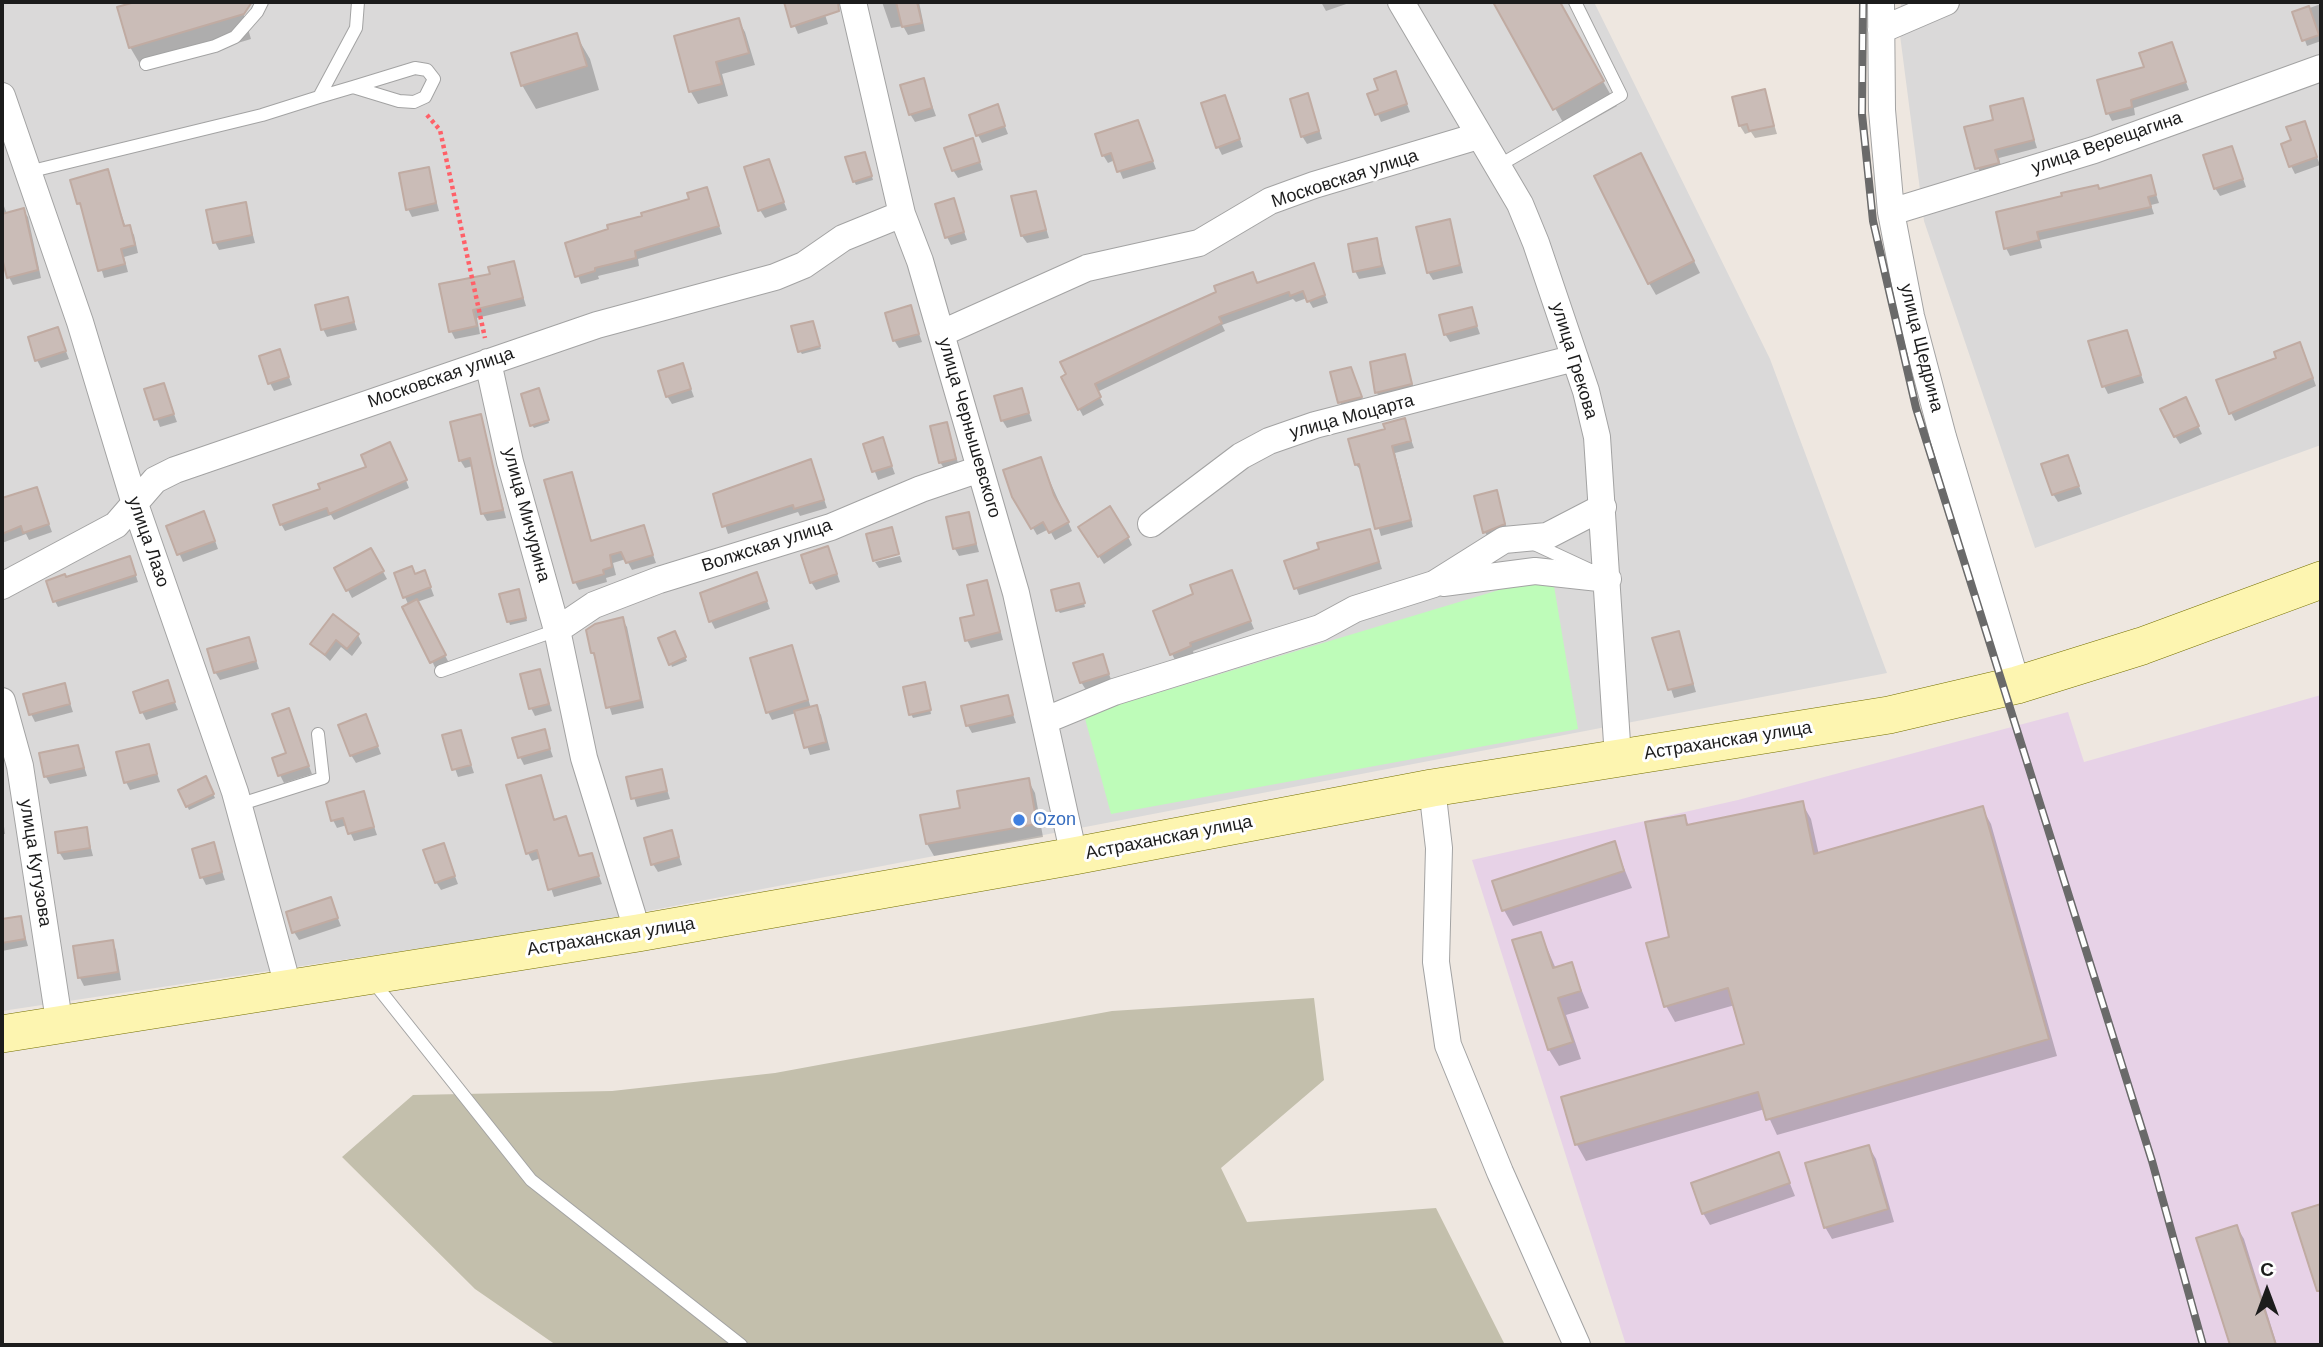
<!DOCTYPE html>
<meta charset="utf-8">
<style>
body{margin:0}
#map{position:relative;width:2323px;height:1347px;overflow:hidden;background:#eee7e0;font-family:Arial,sans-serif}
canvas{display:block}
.frame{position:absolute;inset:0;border:4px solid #1c1c1c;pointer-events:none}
.north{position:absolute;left:2232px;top:1256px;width:70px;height:70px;-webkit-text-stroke:5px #fff;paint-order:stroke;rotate:0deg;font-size:19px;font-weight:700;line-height:28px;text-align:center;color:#1c1c1c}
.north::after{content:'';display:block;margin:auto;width:24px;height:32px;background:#1c1c1c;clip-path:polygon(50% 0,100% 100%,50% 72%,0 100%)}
</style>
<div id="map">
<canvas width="2323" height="1347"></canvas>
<div class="frame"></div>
<div class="north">С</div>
</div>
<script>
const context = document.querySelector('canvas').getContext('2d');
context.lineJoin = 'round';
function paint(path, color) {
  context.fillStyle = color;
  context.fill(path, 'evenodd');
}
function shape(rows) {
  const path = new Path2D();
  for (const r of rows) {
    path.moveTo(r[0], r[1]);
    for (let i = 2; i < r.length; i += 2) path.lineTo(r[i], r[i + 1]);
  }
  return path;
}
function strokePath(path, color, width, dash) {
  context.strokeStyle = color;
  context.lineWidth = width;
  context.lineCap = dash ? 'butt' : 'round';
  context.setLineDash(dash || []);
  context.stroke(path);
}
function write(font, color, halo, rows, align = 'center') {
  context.font = font + ' Arial,sans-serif';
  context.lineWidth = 6;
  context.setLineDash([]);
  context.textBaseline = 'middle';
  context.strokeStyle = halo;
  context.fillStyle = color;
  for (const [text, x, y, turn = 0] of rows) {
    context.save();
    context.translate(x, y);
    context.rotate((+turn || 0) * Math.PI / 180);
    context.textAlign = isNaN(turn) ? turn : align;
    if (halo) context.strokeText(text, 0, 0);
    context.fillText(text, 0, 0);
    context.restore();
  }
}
const residential = shape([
 [2,2,1594,2,1770,359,1887,673,575,925,2,1011],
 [1901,2,2321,2,2321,445,2035,548,1924,221,1900,35]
]);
const industrial = shape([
 [2321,695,2321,1345,1626,1345,1472,860,1738,800,2068,712,2084,762]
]);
const construction = shape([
 [1314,998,1324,1080,1221,1168,1247,1222,1436,1208,1505,1345,556,1345,475,1289,342,1157,413,1095,612,1091,775,1073,1112,1011]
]);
const park = shape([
 [1552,574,1578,729,1111,814,1084,715]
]);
const shadow = shape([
 [141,2,240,2,251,39,144,71,130,47,119,8],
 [785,2,821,2,828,24,798,34],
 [882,2,919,2,925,31,908,35,903,26,891,28],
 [1321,2,1352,2,1326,11],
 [1495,2,1558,2,1617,106,1569,133],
 [2321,4,2321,41,2307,46,2295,13],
 [738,20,745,32,755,65,722,74,728,96,698,104,691,92,676,37],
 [576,35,590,59,599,90,536,109,522,85],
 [2171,44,2189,90,2134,108,2135,115,2112,121,2108,113],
 [1395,73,1410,112,1381,122,1370,95,1380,91],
 [923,80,936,116,915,122,910,114],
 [1764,91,1777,134,1755,138,1751,132,1745,134,1740,126,1734,98],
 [1308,95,1322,139,1307,144,1302,136],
 [1224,97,1243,147,1222,155,1218,147],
 [2022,100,2037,148,1999,158,2002,171,1981,177,1967,128,1995,121],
 [997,106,1008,134,982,143,978,135],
 [1138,122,1156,169,1123,179,1115,160,1108,163,1103,155],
 [2304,123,2320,165,2295,174,2291,166,2293,141],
 [972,140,983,170,958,178,953,170],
 [2232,148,2246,187,2220,196,2215,188],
 [866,157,873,180,856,185,854,181],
 [768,161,787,210,765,218,760,210],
 [1647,167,1700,273,1656,295,1649,283],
 [428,169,439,211,412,217,408,209],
 [107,171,126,228,129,227,134,235,138,253,124,257,128,272,104,278,84,210,79,203],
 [2150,177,2159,203,2151,205,2154,214,2040,240,2042,248,2010,256,2006,248,2100,190],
 [706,189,722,234,638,259,639,266,598,276,599,279,581,284,567,244,691,200],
 [1035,193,1049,238,1027,243,1022,236],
 [953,200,967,240,951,245,947,237],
 [2,201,7,214,23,210,28,217,41,278,13,285,9,277,2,251],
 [245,204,255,243,219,250,215,242],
 [1449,221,1463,273,1433,280,1428,272],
 [1376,240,1386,274,1359,279,1355,271],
 [513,263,526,306,477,318,480,334,455,339,451,331,492,275],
 [1317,273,1328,303,1313,308,1307,298,1296,302,1293,299,1222,325,1225,331,1097,392,1104,405,1083,416,1063,378,1252,274,1258,285],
 [347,299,357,330,327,337,323,329],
 [910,308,922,342,899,348,894,340],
 [1471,309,1480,334,1450,342,1445,334],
 [813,323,821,349,802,354,800,351],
 [57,329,69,359,41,368,37,360],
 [2126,332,2144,383,2108,394,2104,386],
 [279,351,292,385,274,391,270,383],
 [2304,352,2316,386,2235,421,2231,413],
 [1404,356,1415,392,1381,400,1377,393,1372,363],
 [682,365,694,397,672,404,667,396],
 [1354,376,1365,405,1344,410,1340,402],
 [163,385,177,422,160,427,146,390],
 [1021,390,1032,421,1007,428,1002,420],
 [540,393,549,423,534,428,532,425],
 [2189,407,2202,434,2180,444,2175,436],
 [480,416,506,518,487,521,483,514,473,466,465,468,460,460],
 [1404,420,1414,448,1395,453,1413,527,1381,536,1362,471,1356,465,1387,431],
 [946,424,959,466,945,470,940,462],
 [882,440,895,474,878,480,865,445],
 [394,451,409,488,334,520,331,515,285,531,281,524,322,490,368,468],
 [2068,457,2082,494,2058,502,2053,494],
 [1040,459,1072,531,1055,540,1049,529,1037,535,1014,496],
 [811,461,827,508,800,516,798,512,728,534,715,495],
 [572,474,592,542,643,527,656,563,632,570,626,559,613,563,616,575,606,578,607,582,579,590,575,582],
 [36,489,52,532,29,540,26,534,2,543,2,507],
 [1496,492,1508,532,1489,540,1485,532],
 [968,514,979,552,959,556,955,549],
 [208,521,218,549,183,562,168,527],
 [1369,531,1382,569,1299,595,1287,562],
 [1085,535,1128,537,1132,545,1104,564],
 [371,550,387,579,352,598,337,569],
 [831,556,840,582,816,590,811,582],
 [900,556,902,562,879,568,875,562],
 [132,564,138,582,58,607,55,601,49,581],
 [1231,572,1254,629,1193,651,1194,654,1176,662,1172,654,1196,595],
 [415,576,428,580,434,596,417,602,449,663,436,670,405,597],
 [760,582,770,609,715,629,711,621],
 [987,582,1003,640,971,648,967,640],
 [1080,588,1085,607,1060,613,1058,610],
 [520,594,527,621,510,625,501,595],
 [622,619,627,627,644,708,612,715,593,653],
 [1678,633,1696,692,1674,698,1654,639],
 [358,635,362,643,352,656,341,647,330,661,312,644],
 [676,636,687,661,672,667,671,664],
 [249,639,259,669,220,680,215,672],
 [792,648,811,708,816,707,821,715,830,750,810,755,796,713,772,720,768,712],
 [1102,656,1112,682,1086,690,1081,682],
 [539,671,552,711,535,716,531,708],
 [167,683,178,710,146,720,142,712],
 [64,685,73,712,35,722,31,714],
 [926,688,931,714,913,718,911,714],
 [1007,697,1016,723,972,733,968,726],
 [288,710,312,774,284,783,280,775,288,754],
 [366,716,381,754,356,763,351,755],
 [544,731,553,757,524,765,520,757],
 [460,732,474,773,458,777,444,737],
 [148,746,160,782,130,790,126,782],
 [78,747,87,776,50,784,46,777],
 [661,771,670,799,637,807,628,778],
 [540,777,555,821,565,818,580,858,591,855,602,884,554,897,541,858,532,861,528,853],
 [206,779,215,798,189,810,180,791],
 [1028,780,1035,793,1043,837,934,856,927,844,962,810],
 [363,794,377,835,354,841,347,825,337,828,333,820],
 [1802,803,1811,819,1819,855,1982,808,1991,824,2057,1056,1777,1135,1765,1109,1586,1161,1577,1145,1563,1099,1746,1045,1735,1005,1675,1022,1666,1006,1684,816,1689,826],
 [2,811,5,834,2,834],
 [86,829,93,856,64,860,59,852],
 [671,832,682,865,658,872,653,864],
 [1614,843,1632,888,1513,926,1504,910],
 [213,844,225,880,206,885,202,877],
 [443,845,458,884,441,890,436,882],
 [330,899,341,926,299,940,294,932],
 [20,918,28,946,2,951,2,921],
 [1541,934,1556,969,1571,964,1589,1008,1566,1015,1581,1059,1559,1066,1549,1050,1514,942],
 [112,942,116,950,121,980,84,986,80,978,75,948],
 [1869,1147,1876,1159,1894,1222,1832,1239,1825,1227],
 [1778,1154,1795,1196,1710,1225,1703,1213],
 [2321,1206,2321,1299,2295,1215],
 [2237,1227,2244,1239,2277,1345,2232,1345,2198,1239]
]);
const building = shape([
 [135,2,252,2,244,14,129,48,117,7,135,2],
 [784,2,838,2,839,11,791,27,784,2],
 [896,2,917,2,922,23,902,27,896,2],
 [1493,2,1560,2,1604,81,1553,110,1493,2],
 [2309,6,2319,35,2302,41,2292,12,2309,6],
 [739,18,749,53,716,62,722,84,689,92,674,36,739,18],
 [577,33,587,66,521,86,511,53,577,33],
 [2172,42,2186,82,2131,100,2132,107,2106,114,2097,80,2144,67,2139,53,2172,42],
 [1396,71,1407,104,1375,115,1367,94,1378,90,1374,79,1396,71],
 [924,78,932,108,909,115,900,85,924,78],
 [1765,89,1774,126,1749,131,1747,124,1739,126,1732,97,1765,89],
 [1308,93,1319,131,1301,137,1290,99,1308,93],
 [1225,95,1240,139,1216,148,1201,103,1225,95],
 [2023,98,2034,140,1995,150,1999,163,1975,169,1964,127,1993,120,1990,106,2023,98],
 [998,104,1005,126,976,136,969,115,998,104],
 [1138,120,1153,161,1117,172,1111,153,1102,156,1095,134,1138,120],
 [2305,121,2317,157,2289,167,2281,144,2291,140,2286,127,2305,121],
 [973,138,980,162,952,171,944,148,973,138],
 [2232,146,2243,179,2214,189,2203,155,2232,146],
 [865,152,872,176,853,182,845,157,865,152],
 [1641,153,1694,261,1648,284,1594,176,1641,153],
 [769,159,784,202,758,211,744,167,769,159],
 [429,167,436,203,406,210,399,173,429,167],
 [108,169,124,226,130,225,135,245,121,249,125,264,98,271,80,203,77,204,70,180,108,169],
 [2151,175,2156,195,2148,197,2151,207,2037,232,2039,240,2004,249,1996,212,2062,196,2061,193,2098,185,2099,189,2151,175],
 [707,187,719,226,635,251,636,258,595,268,595,271,575,277,565,243,608,229,607,225,642,216,641,213,689,199,687,193,707,187],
 [1036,191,1046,230,1021,236,1011,196,1036,191],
 [954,198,964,232,945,238,935,204,954,198],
 [246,202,252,235,213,243,206,210,246,202],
 [24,208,38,270,7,278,2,258,2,214,24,208],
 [1450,219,1460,265,1427,273,1416,227,1450,219],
 [1377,238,1382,266,1353,272,1348,244,1377,238],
 [514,261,523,298,473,310,477,326,449,332,439,284,490,274,488,267,514,261],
 [1314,263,1325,295,1307,302,1303,291,1290,296,1289,292,1219,317,1222,323,1095,384,1101,397,1078,410,1061,377,1066,374,1060,362,1216,292,1214,286,1253,272,1257,283,1314,263],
 [348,297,354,322,321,330,315,305,348,297],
 [911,305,919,334,893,341,885,313,911,305],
 [1472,307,1477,326,1444,335,1439,315,1472,307],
 [813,321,820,346,798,352,791,326,813,321],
 [58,327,66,351,35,361,28,337,58,327],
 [2127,330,2141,375,2102,387,2088,341,2127,330],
 [2300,342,2313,378,2229,414,2216,380,2276,358,2274,352,2300,342],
 [280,349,289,377,268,384,259,356,280,349],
 [1405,354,1412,384,1375,393,1370,362,1405,354],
 [683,363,691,389,666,397,658,371,683,363],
 [1351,367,1362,397,1338,403,1330,372,1351,367],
 [164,383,174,414,154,420,144,389,164,383],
 [539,388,549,420,530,426,521,394,539,388],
 [1022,388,1029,413,1001,421,994,396,1022,388],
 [2186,397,2199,426,2174,437,2160,409,2186,397],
 [481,414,503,510,481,514,470,458,459,461,450,422,481,414],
 [1405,418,1411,441,1392,446,1411,520,1375,529,1359,464,1355,465,1348,439,1385,429,1383,424,1405,418],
 [947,422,956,459,939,463,930,426,947,422],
 [883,437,892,466,872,472,863,444,883,437],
 [390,442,407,480,329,514,327,508,280,525,273,505,320,489,318,484,366,467,361,455,390,442],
 [2068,455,2079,486,2052,495,2041,464,2068,455],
 [1041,457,1054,495,1069,522,1049,533,1043,522,1031,529,1012,497,1003,470,1041,457],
 [811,459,824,500,794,509,793,505,722,527,713,494,811,459],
 [572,472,591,541,644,525,653,555,626,563,621,552,610,555,612,567,603,570,604,574,573,583,544,480,572,472],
 [37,487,49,524,23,533,21,526,2,534,2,498,37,487],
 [1497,490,1505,524,1483,533,1474,496,1497,490],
 [1110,506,1129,537,1098,557,1078,527,1110,506],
 [204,511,215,541,177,555,166,526,204,511],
 [969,512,976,544,953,549,946,517,969,512],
 [892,527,899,554,873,561,866,534,892,527],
 [1370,529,1379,562,1294,589,1284,561,1319,549,1317,543,1370,529],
 [828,546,837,574,810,583,801,555,828,546],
 [371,548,384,571,346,591,334,568,371,548],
 [130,556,136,575,53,602,46,581,65,574,66,577,130,556],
 [412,566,415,574,425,570,431,587,403,598,394,573,412,566],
 [1232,570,1251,621,1190,643,1191,646,1170,655,1153,611,1193,594,1190,585,1232,570],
 [757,572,767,601,709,622,700,593,757,572],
 [987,580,1000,632,965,641,960,618,974,615,967,585,987,580],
 [1079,583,1085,603,1056,611,1051,590,1079,583],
 [519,589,526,618,507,622,499,594,519,589],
 [417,599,446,655,430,663,402,607,417,599],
 [333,614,359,634,347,649,336,640,325,655,310,644,333,614],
 [623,617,641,700,606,708,594,653,591,653,586,630,595,624,623,617],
 [675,631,686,657,669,665,658,638,675,631],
 [1679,631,1693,684,1668,690,1652,638,1679,631],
 [249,637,256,661,214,673,207,649,249,637],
 [792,645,808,700,766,713,750,658,792,645],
 [1103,654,1109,674,1080,683,1073,663,1103,654],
 [540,669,549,704,529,709,520,674,540,669],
 [168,680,175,702,140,713,133,692,168,680],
 [925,682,931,710,909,715,903,687,925,682],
 [65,683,70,704,29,715,23,694,65,683],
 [1008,695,1013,715,966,726,961,706,1008,695],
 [817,705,826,742,804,748,794,711,817,705],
 [289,708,309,766,278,776,272,758,286,753,272,714,289,708],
 [366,714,378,746,350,756,338,725,366,714],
 [545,729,550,749,518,758,512,738,545,729],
 [461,730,471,765,452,770,442,735,461,730],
 [149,744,157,774,124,783,116,752,149,744],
 [78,745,84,768,44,777,39,753,78,745],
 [662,769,667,791,631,799,626,777,662,769],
 [541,775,554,820,566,816,579,856,592,853,599,876,548,890,537,850,526,854,506,785,541,775],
 [206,776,214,794,186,807,178,790,206,776],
 [1029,778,1037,824,926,844,920,815,960,808,957,791,1029,778],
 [364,791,374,827,348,834,343,818,331,821,326,802,364,791],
 [1803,801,1814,854,1983,806,2049,1039,1766,1120,1758,1092,1575,1145,1561,1097,1744,1044,1728,988,1664,1007,1646,943,1669,937,1645,822,1685,815,1687,825,1803,801],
 [87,827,90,848,58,853,55,832,87,827],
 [672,830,679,857,651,865,644,838,672,830],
 [1615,841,1624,871,1502,911,1492,881,1615,841],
 [214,842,222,872,200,878,192,849,214,842],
 [444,843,455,876,435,883,423,850,444,843],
 [331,897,338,918,292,933,286,912,331,897],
 [21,916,25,939,2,943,2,919,21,916],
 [1541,932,1553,968,1572,962,1581,991,1558,998,1573,1042,1548,1050,1512,940,1541,932],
 [113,940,118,972,78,978,73,946,113,940],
 [1869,1145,1888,1209,1824,1228,1805,1163,1869,1145],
 [1779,1152,1790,1183,1702,1214,1691,1183,1779,1152],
 [2321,1204,2321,1291,2317,1291,2292,1213,2321,1204],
 [2237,1225,2276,1345,2230,1345,2196,1238,2237,1225]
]);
const path = shape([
 [427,115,440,130,485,338]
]);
const lane = shape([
 [146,64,215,46,235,37,257,12,262,2],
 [319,97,356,28,358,2],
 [1498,166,1621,95,1575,2],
 [28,172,262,115,319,97,353,87,415,68,427,70,434,79,425,97,414,102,399,101,353,87],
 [1532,543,1588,569],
 [441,671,557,630],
 [238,805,323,778,318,734],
 [371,979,531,1180,741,1345]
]);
const street = shape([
 [853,2,902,214,920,261,1016,593,1074,856],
 [1401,2,1520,204,1536,243,1586,391,1597,437,1618,758],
 [1881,2,1882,110,1891,212,1911,316,1943,437,2017,685],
 [1881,30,1946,2],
 [2,96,80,322,135,504,235,792,289,990],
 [1891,212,2094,150,2321,68],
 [942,333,1087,268,1199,243,1270,201,1314,185,1478,136],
 [488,362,510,462,557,630,584,758,638,933],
 [1151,524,1241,456,1269,441,1315,425,1575,358],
 [1443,583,1535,571,1608,579],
 [2,586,116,525,155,480,175,470,597,325,775,277,804,265,843,238,902,214],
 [557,630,594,605,659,580,831,527,921,489,980,469],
 [2,701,20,766,60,1027],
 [1046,720,1114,692,1320,628,1355,609,1434,584,1504,540,1547,536,1603,507],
 [1432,788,1439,848,1436,962,1448,1045,1500,1172,1577,1345]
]);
const secondary = shape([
 [2,1034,638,933,1074,856,1432,788,1889,715,2017,685,2142,646,2321,580]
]);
const rail = shape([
 [1863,2,1862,114,1873,221,1916,408,2152,1161,2203,1345]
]);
const markers = [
 [1019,820,7,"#3f7fe0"]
];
const streetNames = [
 ["улица Верещагина",2107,143,-19],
 ["Московская улица",1345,179,-18],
 ["улица Щедрина",1921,348,76],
 ["улица Грекова",1574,361,73],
 ["Московская улица",441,378,-19],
 ["улица Моцарта",1352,417,-15],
 ["улица Чернышевского",969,428,74],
 ["улица Мичурина",526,515,75],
 ["улица Лазо",148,542,71],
 ["Волжская улица",767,546,-18],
 ["Астраханская улица",1728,741,-9],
 ["Астраханская улица",1169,838,-11],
 ["улица Кутузова",35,863,81],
 ["Астраханская улица",611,937,-9]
];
const shopNames = [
 ["Ozon",1033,820]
];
paint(residential, '#dad9d9');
paint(industrial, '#e7d2e7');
paint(construction, '#c3bfac');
paint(park, '#befcb9');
paint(shadow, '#0003');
paint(building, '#cabcb7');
strokePath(building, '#c0aba2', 2);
strokePath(lane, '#a3a3a3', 14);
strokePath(street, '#a3a3a3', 28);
strokePath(secondary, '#757000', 38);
strokePath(path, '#ff6068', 4.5, [3.5, 3.5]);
strokePath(lane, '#fff', 12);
strokePath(street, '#fff', 26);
strokePath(secondary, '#fdf5b0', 37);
strokePath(rail, '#6a6a6a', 8);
strokePath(rail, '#fff', 5, [16]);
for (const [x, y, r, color] of markers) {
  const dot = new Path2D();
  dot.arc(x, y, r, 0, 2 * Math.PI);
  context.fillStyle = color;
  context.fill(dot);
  strokePath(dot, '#fff', 2.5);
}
write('18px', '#1c1c1c', '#fff', streetNames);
write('18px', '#366cbe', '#fff', shopNames, 'left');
</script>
